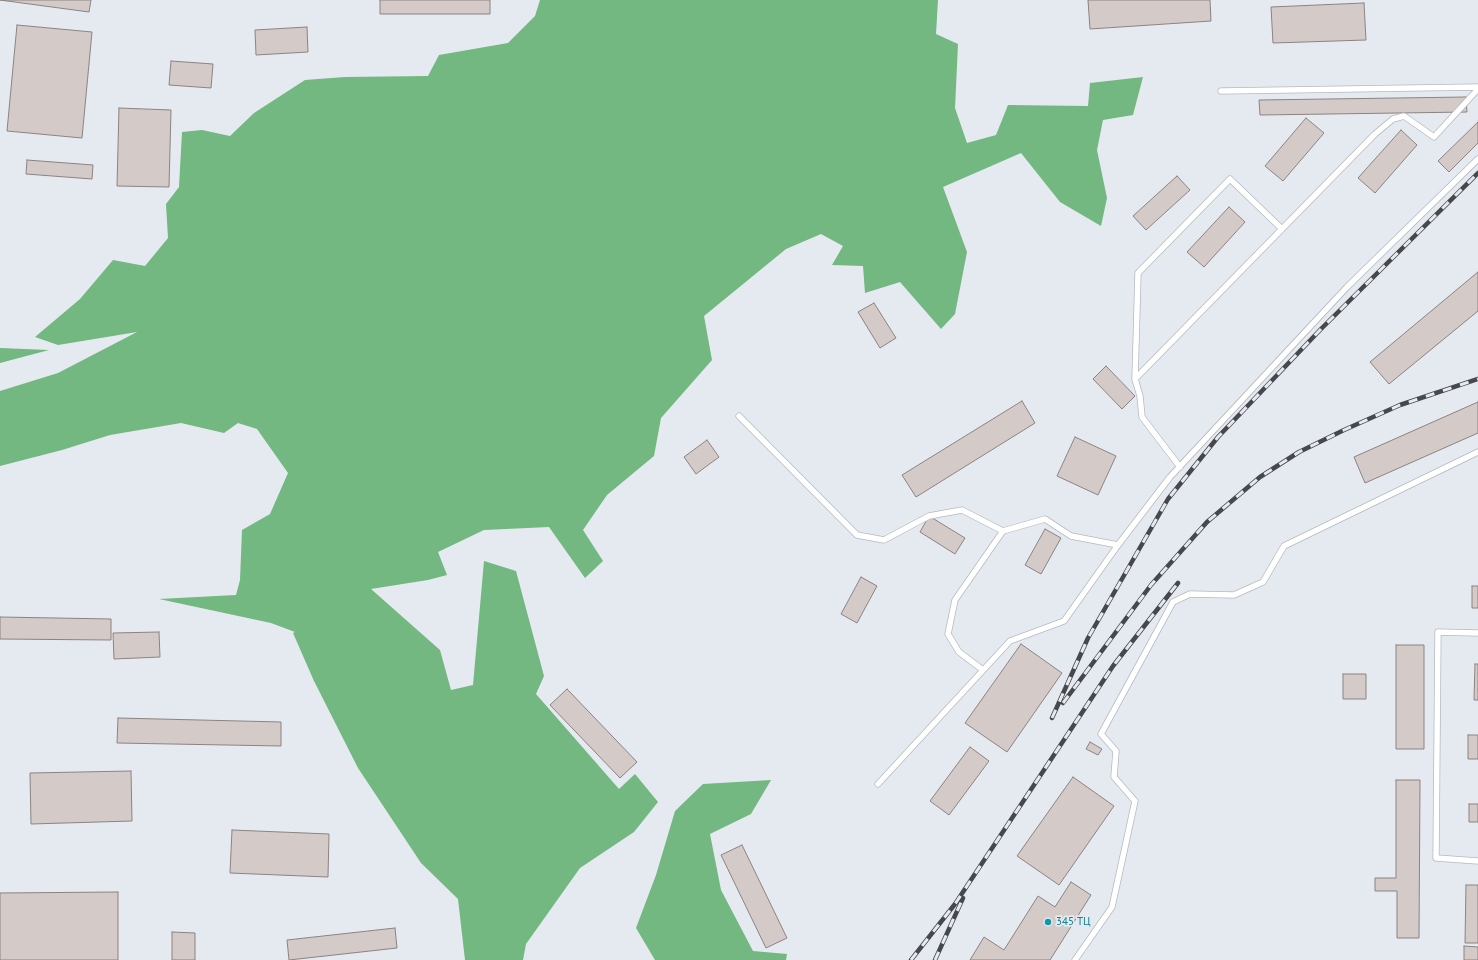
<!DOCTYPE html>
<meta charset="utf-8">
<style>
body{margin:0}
canvas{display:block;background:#e5e9f0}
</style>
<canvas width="1478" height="960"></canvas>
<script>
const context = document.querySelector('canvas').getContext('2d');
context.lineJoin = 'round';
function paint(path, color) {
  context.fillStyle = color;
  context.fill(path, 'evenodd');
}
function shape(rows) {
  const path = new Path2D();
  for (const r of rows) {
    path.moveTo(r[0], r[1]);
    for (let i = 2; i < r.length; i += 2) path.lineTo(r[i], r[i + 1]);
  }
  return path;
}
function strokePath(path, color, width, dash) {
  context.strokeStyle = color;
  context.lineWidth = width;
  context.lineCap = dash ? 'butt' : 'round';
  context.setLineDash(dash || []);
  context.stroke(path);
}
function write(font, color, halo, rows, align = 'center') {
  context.font = font + ' "PT Sans",sans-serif';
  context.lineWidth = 3.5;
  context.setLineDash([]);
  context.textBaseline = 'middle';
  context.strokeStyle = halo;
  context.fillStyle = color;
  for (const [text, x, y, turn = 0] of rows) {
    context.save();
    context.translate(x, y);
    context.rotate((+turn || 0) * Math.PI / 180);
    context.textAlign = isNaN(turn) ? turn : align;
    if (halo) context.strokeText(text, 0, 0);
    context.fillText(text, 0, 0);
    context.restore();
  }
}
const forest = shape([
 [540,0,938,0,936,34,958,44,955,108,967,143,996,135,1008,105,1088,106,1090,83,1143,77,1133,115,1103,120,1097,150,1107,198,1101,226,1060,202,1021,153,943,187,967,252,955,314,941,329,900,282,865,293,863,266,832,265,843,246,821,234,786,249,704,316,712,360,661,418,654,456,607,495,583,530,603,561,585,578,549,527,484,530,438,552,447,575,428,580,371,589,440,650,451,690,473,685,484,561,516,571,544,676,536,694,619,789,635,774,658,802,634,832,580,868,526,944,523,960,465,960,458,899,421,863,358,768,314,681,293,633,295,632,271,623,159,599,236,595,240,580,242,530,270,514,288,473,257,429,238,423,224,433,181,423,110,435,62,450,0,466,0,391,58,373,137,332,58,345,35,337,80,299,113,260,145,266,168,238,166,204,179,187,182,132,202,130,230,136,254,113,305,80,345,77,428,76,439,55,508,43,535,16],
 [0,348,49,350,0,363],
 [771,780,751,814,710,834,721,890,753,951,787,954,786,960,655,960,636,928,656,875,675,811,703,784]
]);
const building = shape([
 [0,0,91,0,89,12,0,0],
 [380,0,490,0,490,14,380,14,380,0],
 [1088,0,1210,0,1211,21,1090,29,1088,0],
 [1364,3,1366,40,1273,43,1271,7,1364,3],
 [17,25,92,32,82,138,7,131,17,25],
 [307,27,308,52,256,55,255,30,307,27],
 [171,61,213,64,211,88,169,85,171,61],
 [1466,97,1467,112,1260,115,1259,100,1466,97],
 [119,108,171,110,169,187,117,186,119,108],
 [1306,118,1324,133,1283,181,1265,166,1306,118],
 [1478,122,1478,143,1449,172,1438,161,1478,122],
 [1401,130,1417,145,1375,193,1358,178,1401,130],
 [27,160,93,165,92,179,26,174,27,160],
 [1177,176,1190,190,1146,230,1133,216,1177,176],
 [1229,207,1245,222,1204,267,1187,252,1229,207],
 [1478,272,1478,311,1389,384,1370,362,1478,272],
 [874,303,896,338,880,348,858,312,874,303],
 [1106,366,1135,396,1122,409,1093,379,1106,366],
 [1022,401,1035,423,916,497,902,475,1022,401],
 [1478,402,1478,433,1365,483,1354,457,1478,402],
 [1075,437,1116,456,1098,495,1057,476,1075,437],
 [707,440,719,457,696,474,684,457,707,440],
 [929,516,965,538,955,554,920,532,929,516],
 [1045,529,1061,538,1041,574,1025,565,1045,529],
 [861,577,877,586,857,623,841,614,861,577],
 [1472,586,1478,586,1478,608,1472,608,1472,586],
 [0,617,111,619,111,640,0,639,0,617],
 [159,632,160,657,114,659,113,633,159,632],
 [1021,644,1062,673,1007,752,965,723,1021,644],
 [1396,645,1424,645,1424,749,1396,749,1396,645],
 [1475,664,1478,664,1478,700,1474,700,1475,664],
 [1343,674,1366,674,1366,699,1343,699,1343,674],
 [567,689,637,762,620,778,550,705,567,689],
 [118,718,281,722,281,746,117,743,118,718],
 [1468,735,1478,735,1478,759,1468,759,1468,735],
 [1090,742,1102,749,1098,755,1086,749,1090,742],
 [970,747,989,761,949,815,930,801,970,747],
 [131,771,132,821,31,824,30,773,131,771],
 [1073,777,1114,806,1059,885,1017,856,1073,777],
 [1396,780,1420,780,1419,938,1397,938,1397,891,1375,891,1375,878,1396,878,1396,780],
 [1469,804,1478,804,1478,822,1469,822,1469,804],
 [232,830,329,834,328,877,230,873,232,830],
 [742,845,787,938,766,948,721,855,742,845],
 [1071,882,1091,895,1050,960,970,960,984,937,1004,950,1038,896,1055,907,1071,882],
 [1466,885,1478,885,1478,943,1465,943,1466,885],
 [118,892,118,960,0,960,0,893,118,892],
 [395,928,397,948,289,960,287,940,395,928],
 [172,932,195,933,195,960,172,960,172,932],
 [1464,946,1478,947,1478,960,1464,960,1464,946]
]);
const lane = shape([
 [1221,91,1478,87],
 [1135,379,1138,273,1230,179,1282,229],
 [739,416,857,535,884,540,929,516,962,510,1003,531],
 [1180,467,1142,417,1140,396,1135,379,1375,134,1393,119,1404,116,1434,137,1478,89],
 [1478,633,1438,632,1436,858,1478,861],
 [983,670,959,652,948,634,955,600,1003,531,1045,519,1071,536,1118,545],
 [878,784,1010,641,1064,621,1118,545,1170,477,1347,287,1478,159],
 [1075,960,1112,907,1135,801,1114,777,1116,751,1101,734,1173,602,1190,594,1234,595,1263,582,1284,546,1478,452]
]);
const rail = shape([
 [1063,703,1151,585,1207,522,1260,477,1299,452,1344,430,1400,405,1478,379],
 [1052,718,1088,638,1168,499,1218,437,1321,329,1478,173],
 [911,960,955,904,1113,666,1178,583],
 [935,960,963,898]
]);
const markers = [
 [1048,922,4,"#0f9aa8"]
];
const cultureNames = [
 ["345 ТЦ",1056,922]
];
paint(forest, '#72b880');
paint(building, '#d4cbc9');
strokePath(building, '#8b8382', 1);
strokePath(lane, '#b6b9c0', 7);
strokePath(lane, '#fff', 5.5);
strokePath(rail, '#46484c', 4.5);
strokePath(rail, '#e5e9f0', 3, [9]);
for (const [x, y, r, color] of markers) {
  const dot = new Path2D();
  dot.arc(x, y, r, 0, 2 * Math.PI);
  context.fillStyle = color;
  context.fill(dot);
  strokePath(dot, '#e5e9f0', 1.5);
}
write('11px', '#0d838f', '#e5e9f0', cultureNames, 'left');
</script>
